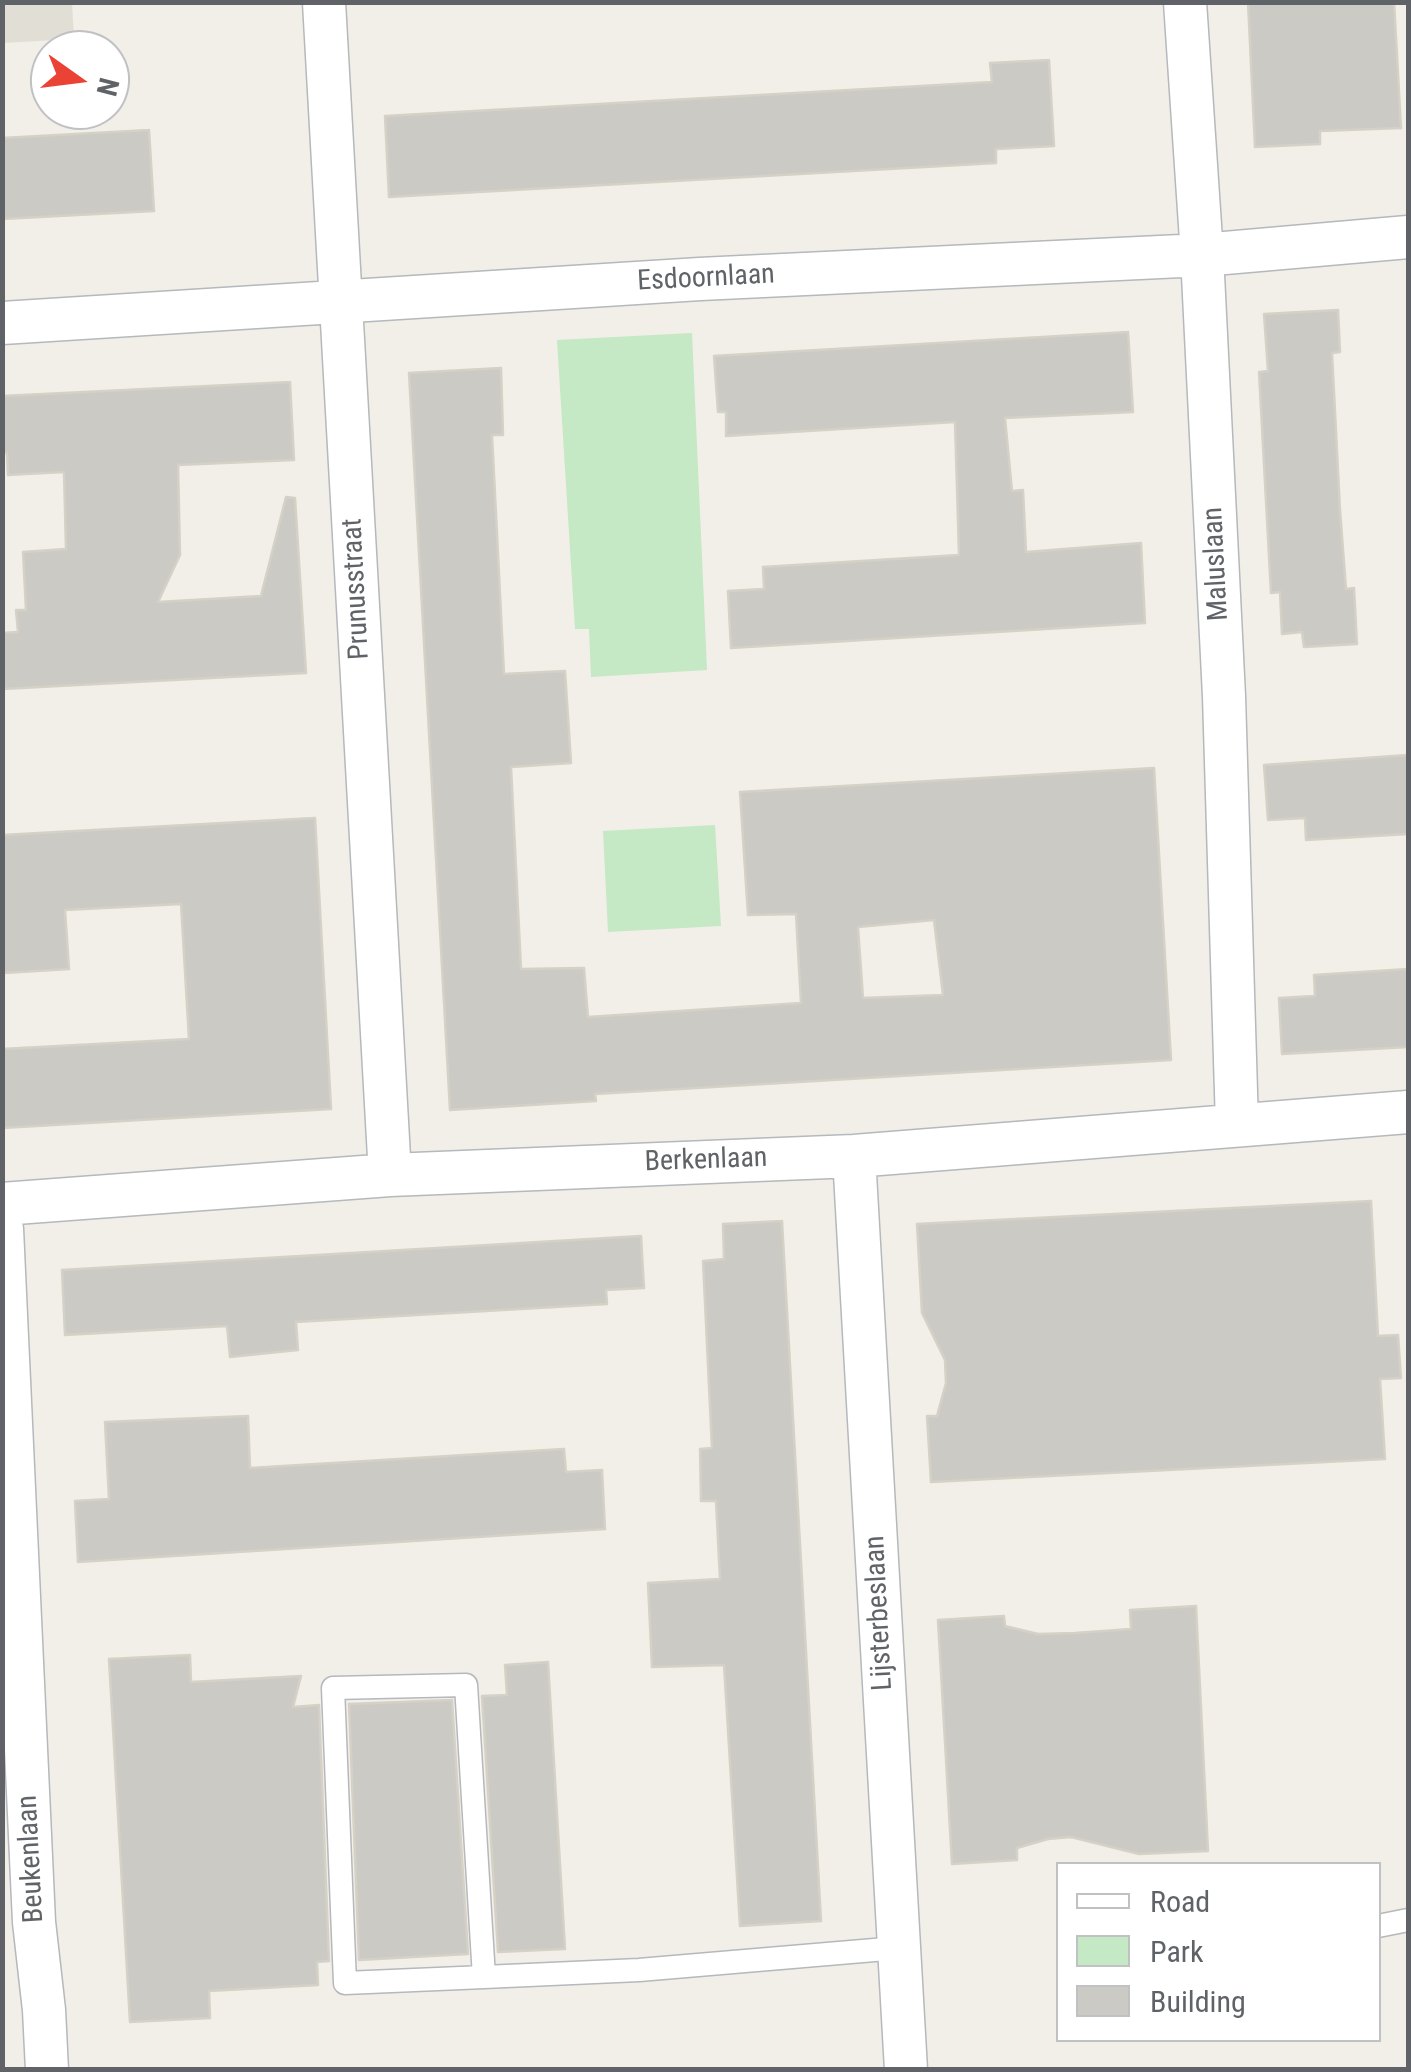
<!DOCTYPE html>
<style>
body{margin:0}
#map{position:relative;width:1411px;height:2072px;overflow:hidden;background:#f1efe8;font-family:"Roboto Condensed",sans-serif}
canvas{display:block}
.frame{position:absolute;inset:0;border:5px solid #5f6368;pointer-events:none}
.legend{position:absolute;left:1056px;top:1862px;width:325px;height:180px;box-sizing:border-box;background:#fff;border:2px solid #bfc1c3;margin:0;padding:12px 18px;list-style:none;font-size:30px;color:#5f6368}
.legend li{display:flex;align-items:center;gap:20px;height:50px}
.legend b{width:50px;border:2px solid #bfc1c3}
.north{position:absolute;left:30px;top:30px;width:100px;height:100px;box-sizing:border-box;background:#fff;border:2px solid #bfc1c3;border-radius:50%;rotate:104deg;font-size:28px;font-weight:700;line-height:40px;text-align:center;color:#5f6368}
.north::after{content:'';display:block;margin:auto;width:35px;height:45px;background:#ea4335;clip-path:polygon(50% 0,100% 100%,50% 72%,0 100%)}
</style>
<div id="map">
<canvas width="1411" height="2072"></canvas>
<div class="frame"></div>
<ul class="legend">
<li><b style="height:12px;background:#fff"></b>Road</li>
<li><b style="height:28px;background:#c5e8c5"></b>Park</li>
<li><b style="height:28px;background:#cccac5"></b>Building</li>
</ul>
<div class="north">N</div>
</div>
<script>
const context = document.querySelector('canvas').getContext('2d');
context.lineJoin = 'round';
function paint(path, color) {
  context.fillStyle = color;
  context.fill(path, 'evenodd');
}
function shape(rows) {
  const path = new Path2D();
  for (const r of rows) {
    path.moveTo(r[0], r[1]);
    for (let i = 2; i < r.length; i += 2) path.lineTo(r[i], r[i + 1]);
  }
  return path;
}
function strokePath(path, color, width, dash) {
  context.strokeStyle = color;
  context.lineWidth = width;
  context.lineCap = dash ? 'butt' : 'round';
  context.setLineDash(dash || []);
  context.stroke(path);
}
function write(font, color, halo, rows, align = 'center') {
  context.font = font + ' "Roboto Condensed",sans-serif';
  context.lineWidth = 8;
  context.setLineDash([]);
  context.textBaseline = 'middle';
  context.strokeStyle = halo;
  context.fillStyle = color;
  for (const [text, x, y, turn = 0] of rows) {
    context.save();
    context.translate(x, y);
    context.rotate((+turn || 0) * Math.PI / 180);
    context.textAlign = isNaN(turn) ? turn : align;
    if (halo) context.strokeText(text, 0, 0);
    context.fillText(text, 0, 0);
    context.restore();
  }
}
const education = shape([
 [3,2,72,3,74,39,3,43]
]);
const green = shape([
 [692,333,707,670,591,677,589,629,575,629,557,340],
 [715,825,721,926,608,932,603,831]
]);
const building = shape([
 [1248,2,1394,2,1401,128,1320,131,1320,144,1255,147,1248,2],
 [1049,60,1054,146,996,149,996,163,389,197,385,116,992,82,990,63,1049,60],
 [149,130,154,211,2,219,2,138,149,130],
 [1338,310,1340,352,1332,353,1340,510,1346,589,1354,588,1357,644,1304,647,1302,632,1282,634,1280,592,1271,593,1259,372,1268,371,1264,314,1338,310],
 [1128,332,1133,412,1005,418,1012,491,1023,490,1026,552,1141,543,1145,623,731,648,728,591,764,589,763,567,959,555,955,422,726,436,726,412,718,412,714,356,1128,332],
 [501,368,503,435,492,435,504,674,565,671,571,763,511,767,521,969,584,968,588,1017,801,1003,796,914,748,915,740,792,1154,768,1171,1060,595,1094,596,1101,450,1110,409,373,501,368],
 [934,920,943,995,863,998,858,927,934,920],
 [290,382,294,460,178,465,180,555,158,602,261,596,286,497,295,498,306,673,2,689,2,633,18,632,16,610,26,610,23,552,66,549,64,472,8,475,7,453,2,453,2,396,290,382],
 [1408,755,1408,834,1306,840,1305,818,1268,820,1264,765,1408,755],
 [315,818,331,1109,2,1128,2,1049,189,1039,181,904,65,910,69,969,4,973,2,835,315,818],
 [1408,969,1408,1047,1282,1054,1279,998,1315,996,1314,975,1408,969],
 [1371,1201,1378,1336,1398,1335,1401,1378,1380,1379,1385,1459,931,1482,927,1416,937,1416,946,1383,945,1360,922,1313,917,1224,1371,1201],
 [782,1221,821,1921,740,1926,724,1665,652,1667,648,1583,720,1579,716,1501,701,1501,700,1449,712,1448,703,1261,724,1259,723,1224,782,1221],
 [641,1236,644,1288,606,1290,607,1304,296,1322,298,1350,230,1357,227,1326,65,1335,62,1270,641,1236],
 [248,1416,250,1468,564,1449,566,1472,602,1470,605,1529,78,1562,75,1501,109,1499,105,1422,248,1416],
 [1196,1606,1208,1851,1139,1854,1071,1837,1048,1839,1017,1848,1017,1860,952,1864,938,1620,1004,1616,1005,1626,1038,1634,1075,1633,1131,1629,1130,1610,1196,1606],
 [190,1655,191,1682,301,1676,293,1707,319,1705,329,1961,317,1962,318,1985,209,1991,210,2018,130,2022,109,1659,190,1655],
 [548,1662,565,1949,498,1952,482,1696,507,1695,505,1665,548,1662],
 [452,1700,468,1954,359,1960,349,1704,452,1700]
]);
const service = shape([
 [1378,1926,1408,1920],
 [484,1977,466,1685,333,1688,345,1983,484,1977,639,1970,898,1948]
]);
const minor = shape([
 [324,2,390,1175],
 [1185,2,1202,255,1224,696,1237,1125],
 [2,323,700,279,1202,255,1408,237],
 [854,1156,906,2070],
 [2,1204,390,1175,854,1156,1408,1112],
 [2,1229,34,1922,44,2010,47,2070]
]);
const streetNames = [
 ["Esdoornlaan",706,279,-3],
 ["Maluslaan",1217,564,-93],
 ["Prunusstraat",357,589,-93],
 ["Berkenlaan",706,1161,-2],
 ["Lijsterbeslaan",880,1613,-93],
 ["Beukenlaan",32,1859,-93]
];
paint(education, '#e1ded6');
paint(green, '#c5e8c5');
paint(building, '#cccac5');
strokePath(building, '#d6d1c6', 2.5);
strokePath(service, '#b5b8bc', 25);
strokePath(minor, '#b5b8bc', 45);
strokePath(service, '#fff', 22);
strokePath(minor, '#fff', 42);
write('28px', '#5f6368', '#fff', streetNames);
</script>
